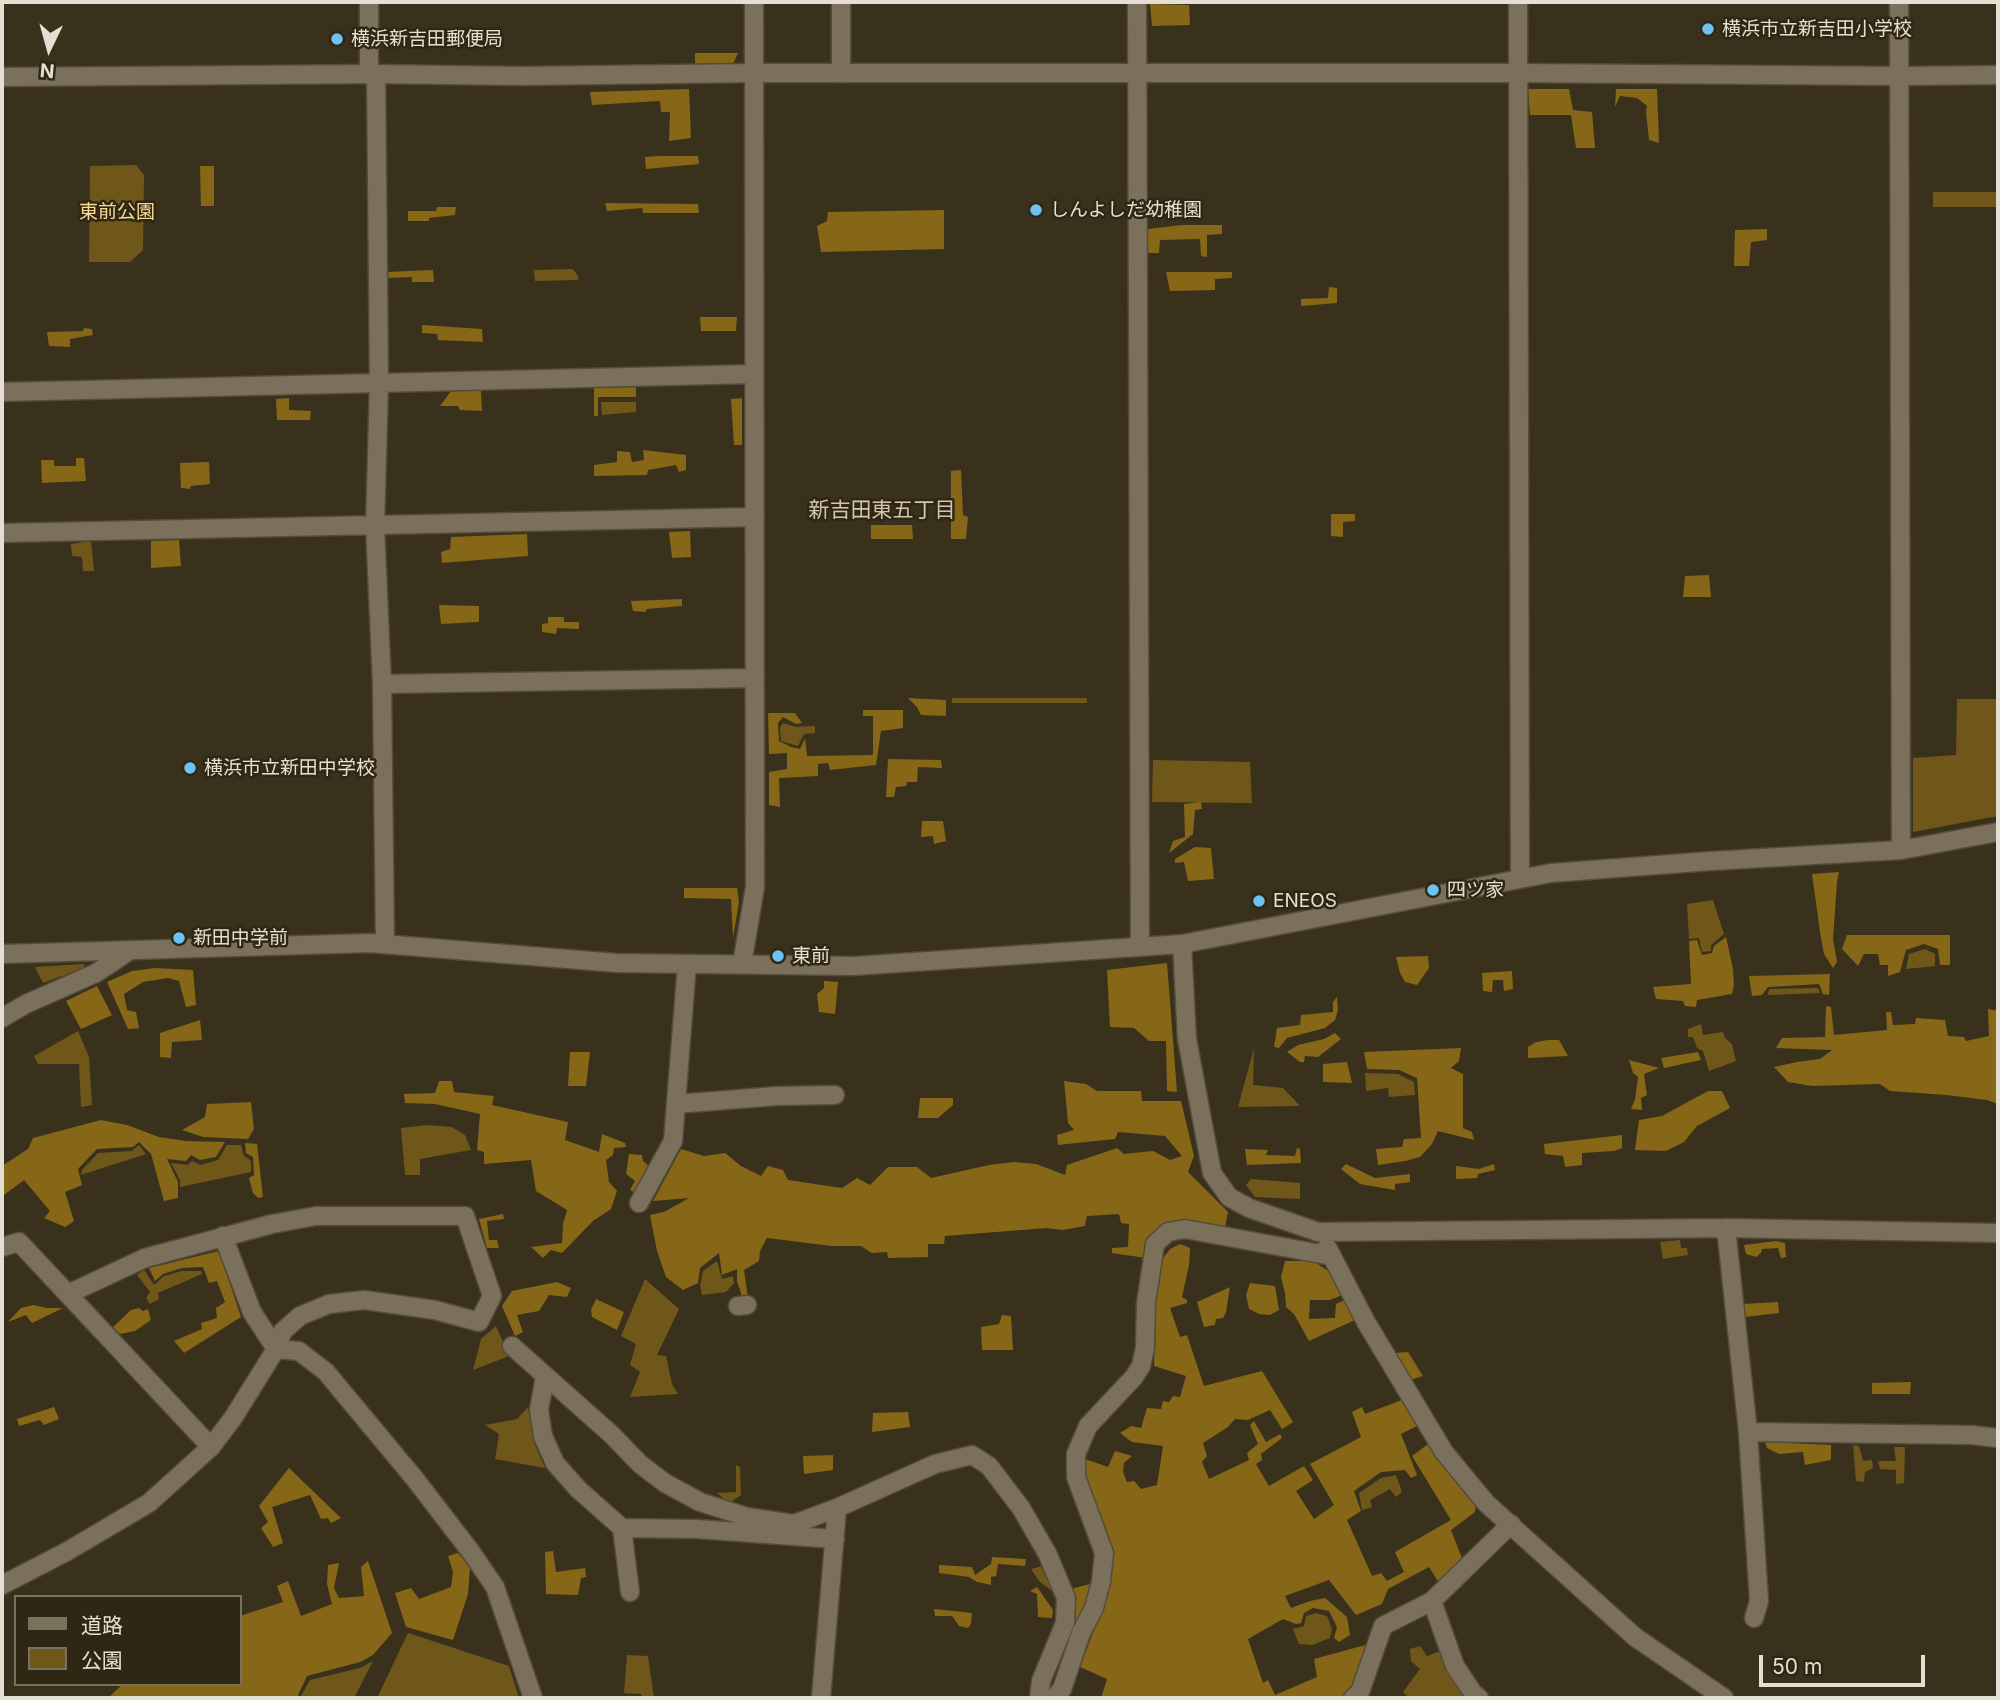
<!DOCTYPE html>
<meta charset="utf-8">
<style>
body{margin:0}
#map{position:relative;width:2000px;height:1700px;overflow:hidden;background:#3a311d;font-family:Inter,"Noto Sans JP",sans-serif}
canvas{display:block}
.frame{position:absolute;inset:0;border:4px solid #e4dfd2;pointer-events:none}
.legend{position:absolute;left:14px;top:1595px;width:228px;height:91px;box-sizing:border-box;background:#2f2713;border:2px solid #77715f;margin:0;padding:9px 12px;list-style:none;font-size:21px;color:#e4dfd2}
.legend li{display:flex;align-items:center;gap:14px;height:35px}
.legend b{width:35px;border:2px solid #77715f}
.north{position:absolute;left:14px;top:14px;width:70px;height:70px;-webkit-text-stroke:5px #2f2713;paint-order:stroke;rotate:185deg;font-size:19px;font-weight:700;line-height:28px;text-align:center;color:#e4dfd2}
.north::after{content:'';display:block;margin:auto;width:24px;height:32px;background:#e4dfd2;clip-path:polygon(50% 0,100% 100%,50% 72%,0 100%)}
.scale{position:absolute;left:1759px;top:1655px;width:166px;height:32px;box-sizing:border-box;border:4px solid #e4dfd2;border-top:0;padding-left:9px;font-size:21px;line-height:24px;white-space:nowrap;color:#e4dfd2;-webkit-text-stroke:5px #2f2713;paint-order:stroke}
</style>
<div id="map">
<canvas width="2000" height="1700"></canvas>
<div class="frame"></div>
<ul class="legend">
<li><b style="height:9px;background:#7a705b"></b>道路</li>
<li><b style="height:19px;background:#6f571a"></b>公園</li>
</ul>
<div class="north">N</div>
<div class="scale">50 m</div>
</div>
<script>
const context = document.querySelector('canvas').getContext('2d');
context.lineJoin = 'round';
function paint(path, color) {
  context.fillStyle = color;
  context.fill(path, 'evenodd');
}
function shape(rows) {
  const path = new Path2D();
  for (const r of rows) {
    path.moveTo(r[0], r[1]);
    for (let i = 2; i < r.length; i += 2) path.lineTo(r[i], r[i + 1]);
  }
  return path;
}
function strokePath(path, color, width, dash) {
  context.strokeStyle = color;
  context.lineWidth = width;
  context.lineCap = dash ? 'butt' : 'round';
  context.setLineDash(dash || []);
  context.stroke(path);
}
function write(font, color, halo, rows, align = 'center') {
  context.font = font + ' Inter,"Noto Sans JP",sans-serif';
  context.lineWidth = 5;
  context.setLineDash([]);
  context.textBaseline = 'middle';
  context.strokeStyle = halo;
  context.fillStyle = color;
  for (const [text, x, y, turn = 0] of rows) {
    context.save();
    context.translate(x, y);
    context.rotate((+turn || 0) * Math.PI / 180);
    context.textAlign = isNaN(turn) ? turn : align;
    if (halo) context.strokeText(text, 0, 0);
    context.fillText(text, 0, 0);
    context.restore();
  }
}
const green = shape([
 [136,165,144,175,143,250,130,262,89,262,90,166],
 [1933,192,1998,192,1998,207,1933,207],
 [573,269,578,276,578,280,535,281,534,270],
 [601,402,636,402,636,412,602,415],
 [91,541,94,571,83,571,82,557,72,556,71,544],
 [952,698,1087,698,1087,703,952,703],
 [1957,699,1998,699,1998,816,1913,832,1913,758,1956,755],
 [783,723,796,727,815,726,815,733,804,734,798,746,781,741,780,728],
 [1153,760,1250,762,1252,803,1152,802],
 [1713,900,1724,934,1711,945,1711,951,1702,952,1699,938,1689,939,1687,904],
 [1925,949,1935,954,1935,966,1906,969,1909,954],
 [84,964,84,968,43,983,35,967],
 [1818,988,1820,993,1768,995,1769,989],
 [1701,1024,1703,1035,1723,1032,1725,1038,1732,1044,1736,1061,1709,1071,1703,1051,1697,1048,1693,1037,1688,1037,1688,1029],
 [78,1031,89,1057,92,1105,81,1107,79,1064,38,1064,34,1056],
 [1254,1048,1253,1085,1283,1088,1300,1106,1238,1107],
 [1365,1073,1398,1074,1414,1082,1415,1095,1389,1097,1388,1088,1366,1091],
 [427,1125,452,1127,465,1135,471,1150,420,1159,420,1175,405,1175,401,1128],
 [139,1145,146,1154,81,1175,82,1170,98,1153,132,1151],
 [227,1145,241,1145,244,1156,251,1161,251,1172,180,1187,180,1180,171,1163,188,1165,192,1161,200,1165,218,1160],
 [1251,1179,1300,1183,1300,1199,1255,1197,1246,1185],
 [1680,1240,1681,1248,1687,1248,1688,1255,1663,1259,1660,1242],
 [717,1261,722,1279,733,1276,734,1283,726,1292,702,1295,700,1286,703,1271],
 [144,1270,154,1285,164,1276,182,1271,201,1271,202,1274,158,1293,159,1299,150,1304,146,1298,150,1292,137,1275],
 [645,1279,679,1309,657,1355,666,1356,672,1384,678,1394,630,1397,640,1372,630,1365,636,1344,621,1336],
 [496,1326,509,1356,473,1370,481,1339],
 [528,1407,535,1445,545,1468,495,1459,499,1434,485,1425,517,1419],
 [1853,1445,1859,1446,1863,1461,1872,1460,1873,1468,1865,1472,1864,1482,1856,1481],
 [1894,1447,1905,1447,1904,1483,1896,1484,1896,1470,1880,1469,1878,1461,1896,1461],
 [736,1465,740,1467,741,1495,729,1503,717,1493,736,1492],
 [1396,1475,1402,1492,1396,1497,1390,1489,1370,1500,1372,1507,1362,1510,1359,1493,1381,1478],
 [1043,1566,1056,1594,1039,1581,1031,1569],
 [1316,1613,1327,1616,1332,1629,1330,1638,1312,1645,1299,1644,1293,1629,1304,1626,1306,1616],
 [408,1633,509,1666,519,1698,377,1698],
 [1420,1646,1427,1656,1443,1650,1467,1698,1409,1698,1403,1692,1420,1669,1411,1661,1410,1649],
 [627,1655,648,1656,654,1698,643,1698,641,1694,624,1693],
 [373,1661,354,1698,303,1698,301,1696,310,1680,360,1668]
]);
const forest = shape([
 [1150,4,1189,5,1190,25,1152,26],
 [695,53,738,53,733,64,695,65],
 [689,89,691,138,669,141,670,112,661,112,660,101,592,105,590,92],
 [1528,89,1569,89,1573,110,1592,112,1595,148,1576,148,1571,115,1530,115],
 [1616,89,1657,89,1659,143,1649,140,1646,112,1647,106,1637,98,1620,96,1615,107],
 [659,156,698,156,699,164,646,169,645,157],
 [200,166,214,166,214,206,201,206],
 [605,203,698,204,699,213,643,213,642,208,607,211],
 [437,207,456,207,455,215,429,218,429,221,408,221,408,211,436,211],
 [944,210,944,249,821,252,817,226,827,221,828,212],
 [1182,225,1222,225,1222,234,1207,235,1207,257,1201,256,1200,239,1160,240,1159,253,1148,253,1148,229],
 [1767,229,1767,240,1751,242,1749,266,1734,266,1735,230],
 [433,270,434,282,412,282,412,277,388,278,387,272],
 [1166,272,1232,272,1232,278,1215,279,1215,290,1170,291],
 [1329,287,1337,288,1337,303,1301,306,1301,299,1328,298],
 [700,317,737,317,736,331,701,331],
 [422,325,482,329,483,342,438,340,437,334,422,333],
 [84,328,92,329,93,335,70,339,70,347,49,346,47,332,83,331],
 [636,387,636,397,598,397,598,416,594,416,594,388],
 [451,391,481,391,482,411,460,410,458,406,440,406],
 [289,398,289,410,311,411,310,420,277,420,276,399],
 [742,398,742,445,734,445,731,399],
 [643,450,686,455,686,470,679,472,676,465,648,470,647,475,594,476,594,465,617,462,617,451,630,452,632,462,644,460],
 [76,458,84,458,86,481,42,483,41,460,54,460,54,466,76,466],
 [209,462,210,484,191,486,190,489,181,488,180,463],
 [961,470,963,515,968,517,966,539,951,539,951,471],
 [1331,514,1355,514,1355,521,1343,522,1343,537,1331,536],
 [871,525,912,525,913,539,871,539],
 [690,531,691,557,672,558,669,532],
 [527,534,528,556,442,563,441,552,450,549,451,537],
 [179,540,181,566,151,568,151,541],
 [1709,575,1711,597,1683,597,1685,576],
 [682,599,682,606,647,609,645,612,633,611,631,601],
 [439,605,479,606,479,622,441,624],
 [548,617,564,617,564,622,579,622,579,629,557,628,556,634,542,632,542,624,548,623],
 [908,698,946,700,946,716,921,715,917,707],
 [863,710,903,710,903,728,881,731,876,765,830,770,828,763,818,764,818,776,779,778,780,807,769,805,769,772,787,769,787,753,769,754,768,713,795,713,802,723,796,724,783,717,778,723,779,741,791,747,800,749,805,738,807,756,873,755,873,716,863,716],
 [888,759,941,760,942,768,918,767,917,782,907,782,906,786,896,787,894,797,886,797],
 [1201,802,1202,809,1195,810,1193,834,1169,853,1173,841,1185,837,1184,804],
 [922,821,943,821,946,841,934,844,933,836,921,837],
 [1195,847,1211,848,1214,879,1188,881,1184,862,1175,863,1175,859],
 [1839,872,1837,882,1833,939,1837,962,1833,968,1824,954,1820,932,1812,874],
 [684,888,737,888,739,902,733,938,731,899,684,898],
 [1847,935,1950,935,1950,965,1940,965,1938,949,1924,944,1906,950,1900,972,1888,976,1888,965,1880,965,1878,954,1864,954,1858,966,1842,949],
 [1726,937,1733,969,1734,985,1732,994,1697,1000,1696,1007,1685,1006,1683,1001,1656,999,1653,987,1691,984,1689,941,1697,940,1702,955,1712,953,1714,946],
 [1428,956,1429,968,1417,985,1405,982,1400,973,1396,957],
 [1167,963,1177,1092,1167,1091,1166,1041,1149,1041,1134,1028,1110,1027,1107,970],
 [155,968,193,970,196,1005,186,1007,179,981,168,978,143,982,124,994,127,1010,136,1012,139,1028,128,1029,107,982,132,971],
 [1512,971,1513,989,1504,991,1503,980,1493,980,1492,992,1483,991,1482,973],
 [1830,974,1829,995,1823,994,1819,984,1768,987,1762,995,1752,996,1749,976],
 [824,981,838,982,835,1014,819,1012,817,994,824,988],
 [97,986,112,1015,81,1029,66,1001],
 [1337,997,1338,1010,1335,1020,1325,1028,1287,1038,1279,1048,1274,1047,1277,1028,1300,1025,1301,1015,1333,1012,1333,1002],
 [1826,1006,1831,1007,1834,1035,1887,1030,1886,1012,1891,1012,1893,1025,1915,1024,1916,1018,1945,1020,1948,1036,1964,1037,1966,1041,1989,1036,1988,1009,1998,1011,1998,1104,1987,1100,1946,1095,1890,1091,1880,1084,1812,1086,1788,1082,1774,1067,1797,1062,1820,1059,1832,1050,1776,1048,1782,1038,1825,1037],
 [200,1020,202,1040,172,1042,171,1058,160,1057,160,1033],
 [1335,1033,1341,1039,1318,1057,1305,1056,1304,1062,1300,1062,1287,1052,1298,1045,1324,1039],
 [1548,1040,1559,1040,1568,1056,1528,1058,1528,1047,1536,1042],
 [1461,1048,1459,1061,1451,1068,1463,1074,1463,1128,1472,1132,1474,1140,1438,1131,1432,1144,1420,1157,1405,1161,1378,1165,1376,1149,1402,1147,1404,1139,1421,1138,1417,1078,1399,1070,1367,1069,1364,1052],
 [570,1052,590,1052,586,1086,568,1086],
 [1698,1052,1701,1060,1664,1068,1661,1058],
 [1629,1060,1659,1068,1644,1074,1647,1095,1641,1098,1642,1110,1631,1109,1635,1099,1638,1077,1633,1073],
 [1347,1062,1352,1083,1323,1082,1323,1064],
 [439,1081,452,1081,454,1092,494,1096,492,1105,568,1122,565,1140,599,1152,602,1134,625,1143,626,1147,614,1148,613,1155,606,1160,609,1182,617,1191,611,1209,593,1221,562,1253,551,1250,543,1258,531,1247,562,1243,563,1224,567,1210,536,1191,531,1160,484,1164,484,1152,477,1150,480,1114,435,1104,405,1103,404,1094,435,1093],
 [1064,1081,1086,1084,1097,1091,1141,1091,1142,1101,1181,1101,1194,1156,1188,1172,1228,1212,1225,1227,1183,1223,1146,1258,1112,1253,1112,1248,1128,1247,1129,1224,1121,1223,1119,1214,1087,1216,1085,1226,1062,1230,1047,1228,945,1236,944,1244,928,1244,928,1257,888,1258,887,1252,872,1253,861,1246,832,1246,767,1238,760,1251,759,1261,744,1270,748,1299,743,1299,737,1281,737,1269,722,1275,719,1253,700,1268,698,1283,683,1290,666,1277,657,1251,650,1215,664,1212,689,1198,653,1201,681,1149,704,1156,725,1153,741,1166,761,1176,768,1166,783,1170,788,1180,842,1188,857,1178,870,1185,888,1167,917,1167,931,1178,989,1165,1014,1162,1036,1164,1065,1175,1067,1165,1117,1148,1124,1154,1153,1151,1170,1160,1182,1156,1165,1136,1118,1132,1115,1139,1058,1145,1057,1135,1074,1130,1068,1123],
 [1708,1091,1722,1091,1730,1108,1697,1126,1684,1142,1666,1151,1635,1150,1639,1120,1662,1116],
 [920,1098,953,1098,953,1105,938,1118,918,1118],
 [251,1102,254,1129,248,1139,203,1137,182,1130,205,1117,207,1104],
 [101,1120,127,1125,159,1137,186,1141,225,1142,216,1157,200,1160,191,1155,186,1161,167,1159,178,1182,178,1198,164,1201,151,1154,139,1142,133,1147,97,1149,78,1169,82,1185,65,1192,74,1221,65,1227,44,1218,50,1211,24,1180,4,1195,2,1192,2,1166,28,1149,33,1138],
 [1622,1135,1622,1148,1614,1151,1582,1153,1582,1165,1565,1167,1563,1156,1545,1154,1544,1144],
 [245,1143,257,1144,263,1197,258,1198,253,1193,249,1178,254,1175,253,1157,246,1153],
 [1297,1148,1300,1149,1301,1163,1247,1165,1245,1149,1268,1150,1266,1155,1295,1156],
 [629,1154,642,1155,643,1161,650,1167,639,1195,630,1190,635,1181,626,1174],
 [1346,1164,1375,1178,1410,1174,1410,1182,1395,1184,1395,1190,1360,1184,1341,1169],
 [1494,1164,1495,1170,1478,1174,1477,1178,1456,1179,1456,1166,1479,1169],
 [503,1214,504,1219,487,1221,489,1240,497,1240,499,1248,487,1248,479,1219],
 [1776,1241,1785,1243,1786,1257,1781,1258,1778,1248,1762,1249,1761,1253,1756,1257,1746,1254,1744,1245],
 [1180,1244,1190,1248,1189,1265,1182,1297,1187,1300,1187,1303,1170,1308,1180,1337,1187,1335,1204,1386,1262,1371,1293,1422,1282,1429,1270,1410,1248,1420,1235,1419,1228,1427,1203,1443,1207,1456,1202,1462,1209,1479,1249,1460,1247,1453,1258,1444,1250,1425,1254,1421,1266,1442,1280,1434,1282,1438,1261,1454,1262,1460,1256,1464,1269,1486,1304,1466,1313,1480,1296,1491,1314,1519,1334,1505,1310,1464,1361,1437,1352,1412,1362,1407,1365,1414,1407,1398,1421,1424,1401,1434,1417,1475,1411,1478,1405,1470,1381,1472,1354,1491,1361,1511,1347,1520,1372,1576,1381,1573,1387,1581,1404,1572,1395,1552,1451,1520,1412,1456,1428,1444,1476,1500,1475,1512,1451,1530,1463,1561,1439,1583,1429,1567,1388,1589,1382,1604,1356,1615,1329,1580,1285,1596,1291,1608,1310,1601,1325,1598,1347,1617,1350,1635,1339,1642,1334,1638,1337,1627,1329,1611,1313,1608,1304,1613,1301,1623,1296,1624,1283,1619,1248,1639,1263,1683,1268,1680,1275,1695,1317,1677,1314,1659,1369,1644,1352,1695,1348,1698,1101,1698,1107,1679,1080,1667,1099,1617,1104,1591,1091,1494,1082,1467,1085,1459,1108,1467,1115,1451,1132,1456,1124,1463,1123,1472,1127,1482,1134,1481,1141,1489,1157,1485,1163,1446,1132,1442,1120,1433,1131,1426,1141,1428,1147,1408,1161,1409,1163,1401,1169,1402,1173,1396,1180,1397,1186,1376,1154,1366,1156,1300,1161,1261,1170,1249],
 [219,1251,241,1317,184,1353,174,1341,202,1329,201,1323,217,1318,216,1308,225,1302,217,1281,209,1283,203,1267,182,1268,163,1274,155,1281,149,1268],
 [1285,1261,1313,1261,1330,1272,1345,1294,1330,1300,1310,1300,1309,1319,1335,1318,1336,1304,1347,1299,1357,1319,1309,1341,1294,1314,1286,1307,1285,1293,1281,1277],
 [557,1282,571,1288,567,1297,549,1295,539,1311,517,1315,523,1332,515,1336,502,1306,512,1291],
 [1250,1283,1275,1286,1279,1310,1270,1315,1259,1314,1249,1309,1246,1295],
 [1230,1287,1226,1312,1223,1318,1216,1319,1215,1325,1204,1327,1197,1302],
 [596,1299,624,1312,617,1330,592,1317,591,1310],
 [1778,1302,1779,1313,1745,1317,1743,1304],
 [33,1305,47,1308,63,1308,32,1323,26,1315,8,1322,21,1308],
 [139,1308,143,1311,148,1309,151,1320,135,1331,120,1334,113,1327,131,1310],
 [1002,1315,1011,1316,1013,1350,982,1350,981,1327,999,1324],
 [1408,1352,1423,1376,1410,1380,1395,1353],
 [1911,1382,1910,1394,1872,1394,1872,1383],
 [54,1407,59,1419,44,1425,40,1420,19,1426,17,1419],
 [908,1412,910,1427,872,1432,873,1413],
 [1765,1442,1831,1445,1831,1460,1805,1465,1803,1452,1779,1454,1767,1448],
 [833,1455,833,1470,804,1474,803,1456],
 [289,1468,341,1518,331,1523,328,1518,321,1519,310,1495,272,1507,283,1543,273,1547,261,1528,268,1522,259,1506],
 [553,1551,556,1572,585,1568,586,1577,581,1578,578,1595,546,1594,545,1552],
 [458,1553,470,1567,468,1594,453,1640,406,1627,395,1593,411,1588,419,1599,451,1587,453,1572,448,1556],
 [992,1557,1026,1559,1025,1566,998,1564,996,1576,991,1577,991,1585,977,1582,969,1577,939,1573,939,1565,972,1567,975,1575,991,1564],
 [368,1561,392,1633,373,1655,360,1662,307,1676,298,1695,300,1698,108,1698,123,1684,240,1684,240,1616,283,1602,277,1586,288,1581,301,1616,332,1604,327,1584,328,1565,339,1563,334,1588,339,1598,364,1596,361,1567],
 [1090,1584,1092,1592,1080,1625,1071,1615,1071,1589],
 [1037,1587,1053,1610,1052,1618,1038,1617,1037,1594,1030,1591],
 [934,1609,972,1613,971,1624,968,1628,959,1626,952,1616,935,1616]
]);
const minor = shape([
 [369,2,369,75],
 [841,2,841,73],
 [1137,2,1140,946],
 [1518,2,1520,878],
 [1899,2,1901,850],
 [376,74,379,383,375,526,382,684,385,944],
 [2,392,754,374],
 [2,533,755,517],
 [382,684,755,678],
 [1182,944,1187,1039,1212,1173,1229,1197,1249,1208,1318,1232,1726,1228,1998,1233],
 [742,964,755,887,754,2],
 [2,1018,26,1004,96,973,129,951],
 [676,1104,777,1096,835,1095],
 [639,1203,673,1141,687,964],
 [1726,1228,1748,1432,1972,1435,1998,1438],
 [223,1236,252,1312,276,1349,299,1351,326,1372,415,1479,471,1552,495,1587,533,1698],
 [2,1247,19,1242,211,1447],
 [1327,1247,1366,1322,1444,1452,1486,1503,1635,1637,1724,1698],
 [738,1306,747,1305],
 [512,1346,612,1435,640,1464,665,1483,700,1502,747,1517,794,1524,837,1508,935,1464,972,1455,989,1466,1021,1508,1047,1553,1066,1598,1065,1623,1041,1681,1039,1698],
 [545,1376,539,1410,543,1436,555,1463,578,1489,622,1528,630,1592],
 [1748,1432,1759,1601,1754,1618],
 [622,1528,697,1529,835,1539],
 [2,1585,66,1552,149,1503,211,1447,233,1418,276,1349,283,1331,300,1316,329,1304,364,1300,435,1310,479,1322,492,1296,465,1216,316,1216,272,1224,145,1258,68,1294],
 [1432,1601,1455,1666,1473,1693,1479,1698],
 [821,1698,837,1508],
 [1054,1698,1062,1689,1081,1633,1094,1608,1101,1582,1104,1553,1076,1477,1076,1454,1088,1426,1134,1377,1141,1366,1145,1348,1146,1303,1155,1244,1168,1232,1185,1229,1332,1256],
 [1353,1698,1360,1692,1383,1626,1432,1601,1511,1524]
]);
const tertiary = shape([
 [2,77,376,74,521,76,753,73,1519,73,1899,76,1998,75],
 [2,954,370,943,617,963,854,966,1182,944,1551,873,1711,861,1901,850,1998,832]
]);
const markers = [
 [1708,29,7,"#6cc2f3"],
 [337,39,7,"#6cc2f3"],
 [1036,210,7,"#6cc2f3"],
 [190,768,7,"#6cc2f3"],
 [1433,890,7,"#6cc2f3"],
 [1259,901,7,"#6cc2f3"],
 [179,938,7,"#6cc2f3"],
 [778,956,7,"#6cc2f3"]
];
const poiNames = [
 ["横浜市立新吉田小学校",1722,29],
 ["横浜新吉田郵便局",351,39],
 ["しんよしだ幼稚園",1050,210],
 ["横浜市立新田中学校",204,768],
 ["四ツ家",1447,890],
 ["ENEOS",1273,901],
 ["新田中学前",193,938],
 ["東前",792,956]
];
const parkNames = [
 ["東前公園",117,212]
];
const neighbourhoodNames = [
 ["新吉田東五丁目",882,511]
];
paint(green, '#6f571a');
paint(forest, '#856717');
strokePath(minor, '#544c3a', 21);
strokePath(tertiary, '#544c3a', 21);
strokePath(minor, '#7a705b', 18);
strokePath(tertiary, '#7a705b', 18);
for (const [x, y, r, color] of markers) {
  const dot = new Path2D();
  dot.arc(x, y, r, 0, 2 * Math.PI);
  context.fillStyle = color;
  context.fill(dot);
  strokePath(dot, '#2f2713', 2.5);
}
write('19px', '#e4dfd2', '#2f2713', poiNames, 'left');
write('19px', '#f9db96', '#2f2713', parkNames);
write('21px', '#d1c6ae', '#2f2713', neighbourhoodNames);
</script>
